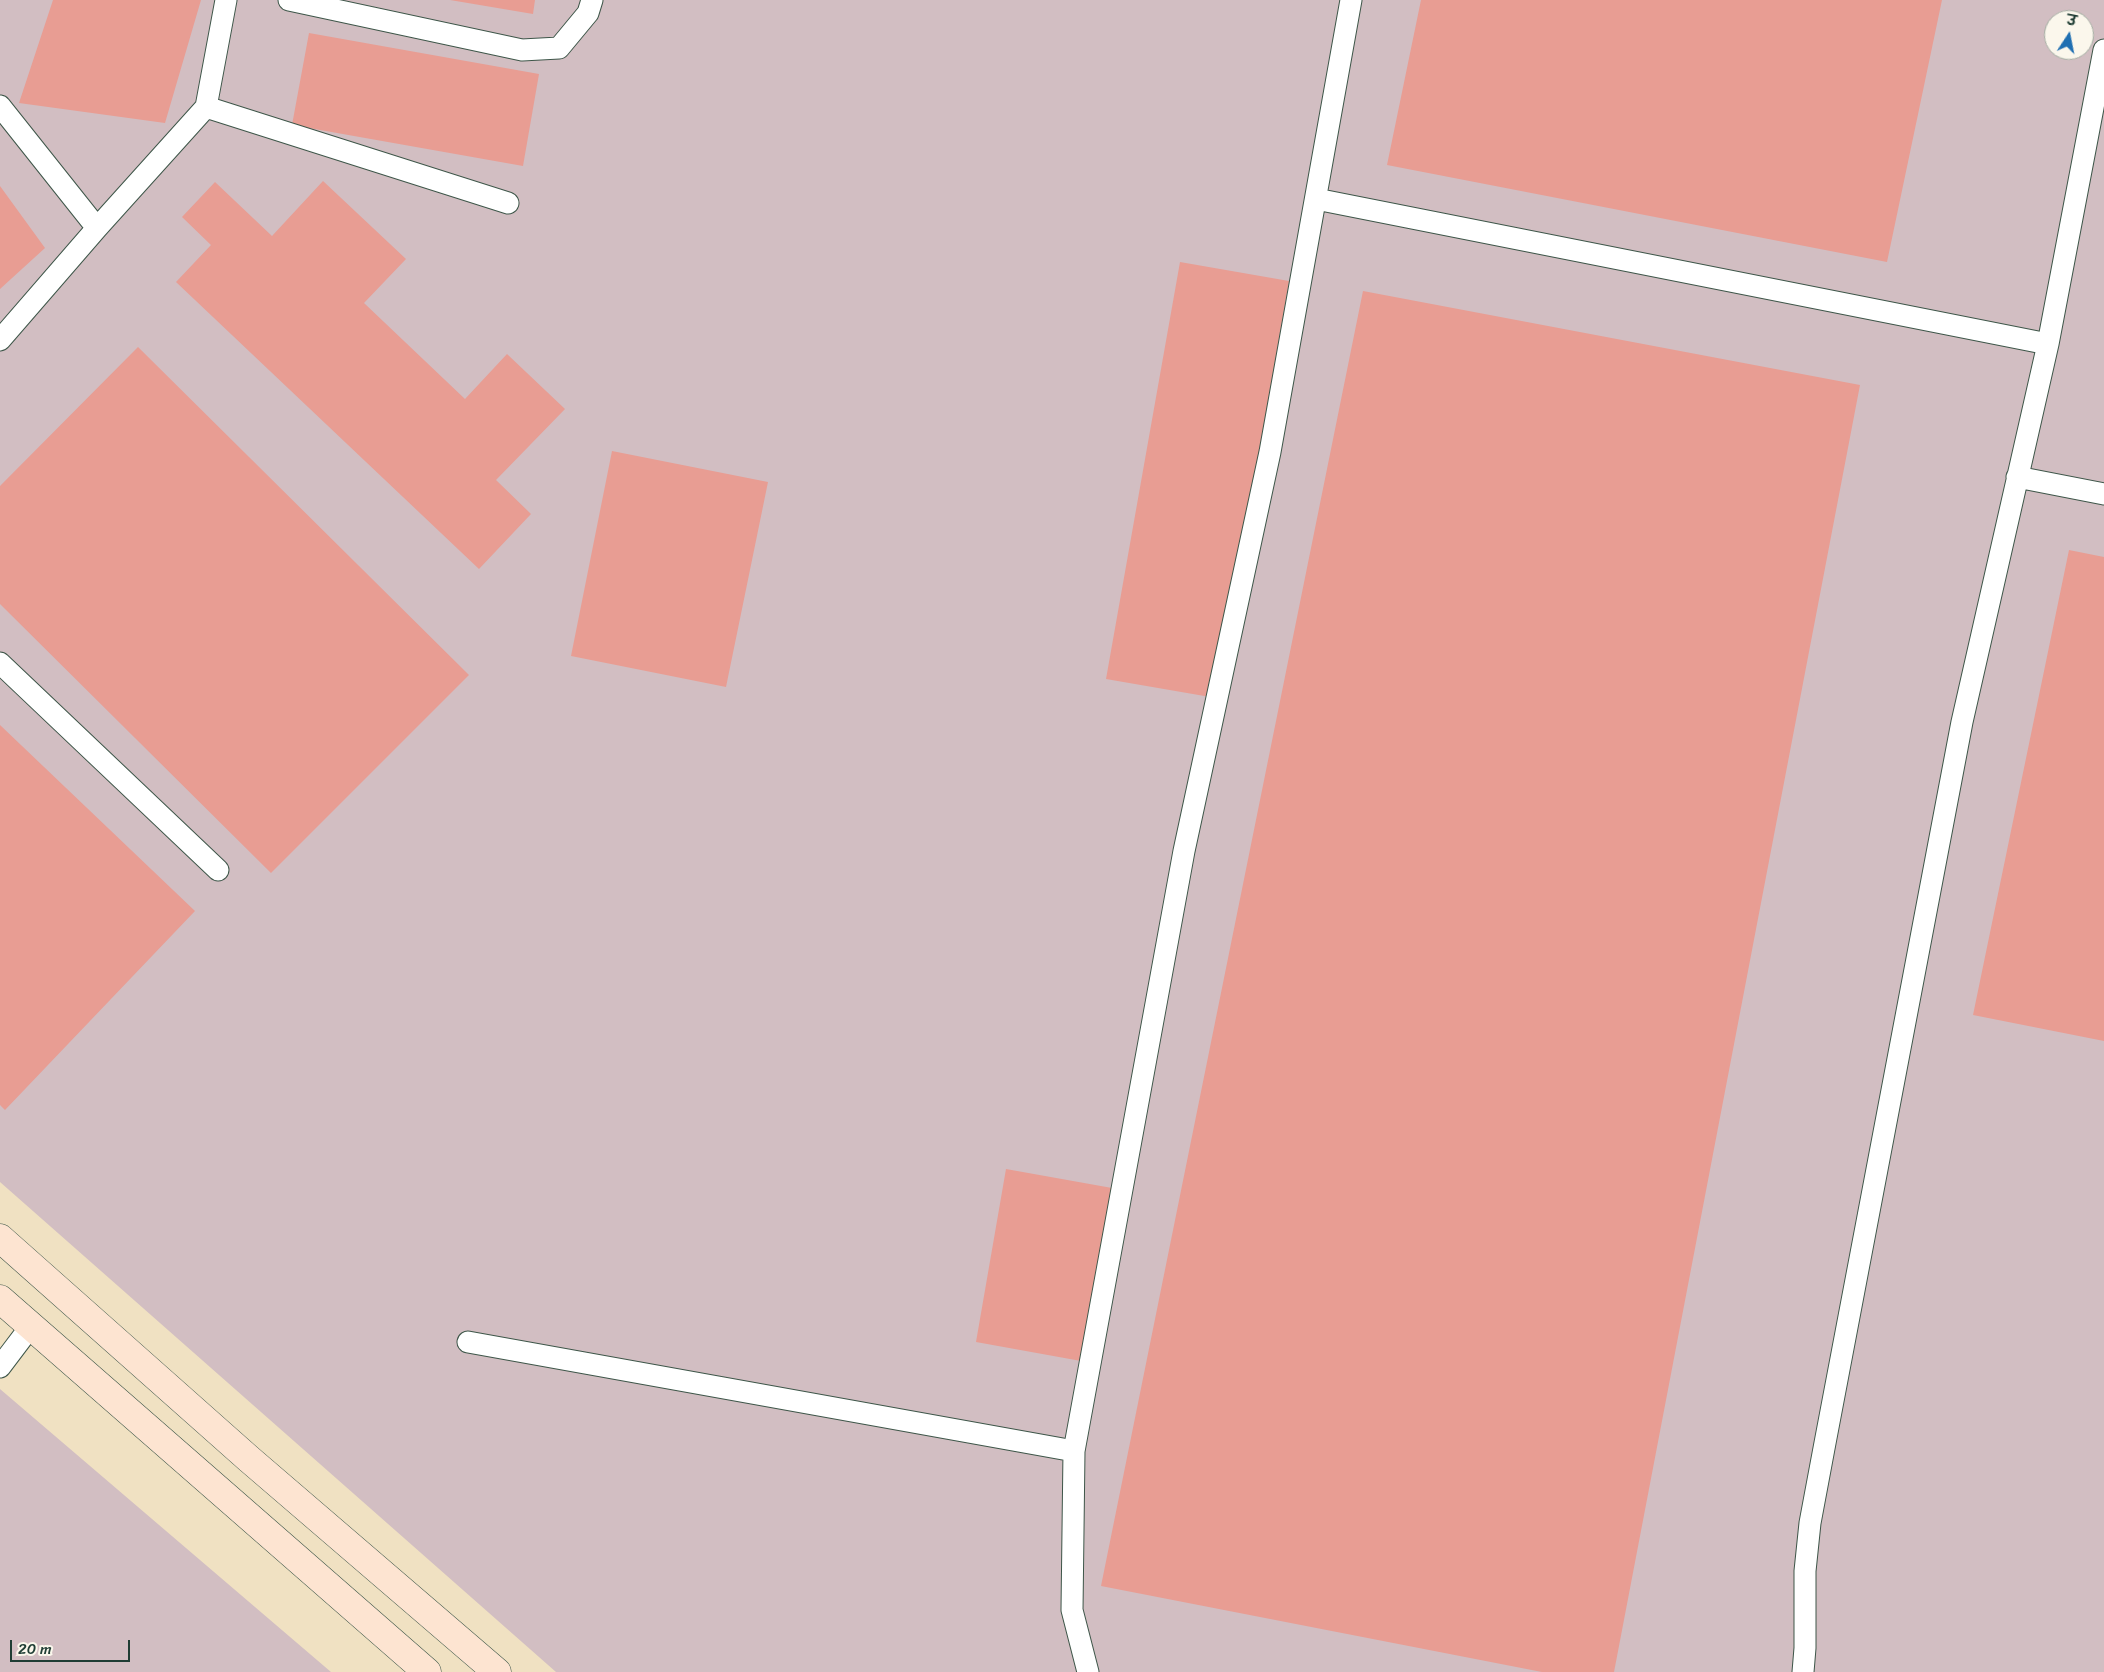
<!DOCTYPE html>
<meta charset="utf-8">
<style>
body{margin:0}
#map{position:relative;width:2104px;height:1672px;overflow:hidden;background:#f0e1c2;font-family:Sriracha,"Playpen Sans Deva",sans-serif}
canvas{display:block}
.north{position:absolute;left:2044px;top:10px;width:50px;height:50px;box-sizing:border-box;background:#fbf7ec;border:1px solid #a3ada2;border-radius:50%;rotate:11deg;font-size:14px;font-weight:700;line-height:20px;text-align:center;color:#1f3d34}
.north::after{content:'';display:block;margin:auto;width:18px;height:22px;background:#1f6fb2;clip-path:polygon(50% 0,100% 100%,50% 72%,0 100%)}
.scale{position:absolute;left:10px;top:1640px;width:120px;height:22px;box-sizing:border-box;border:2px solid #1f3d34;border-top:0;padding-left:6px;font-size:15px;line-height:18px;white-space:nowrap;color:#1f3d34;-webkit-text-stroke:4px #fbf7ec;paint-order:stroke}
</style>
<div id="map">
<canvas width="2104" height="1672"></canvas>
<div class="north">उ</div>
<div class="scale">20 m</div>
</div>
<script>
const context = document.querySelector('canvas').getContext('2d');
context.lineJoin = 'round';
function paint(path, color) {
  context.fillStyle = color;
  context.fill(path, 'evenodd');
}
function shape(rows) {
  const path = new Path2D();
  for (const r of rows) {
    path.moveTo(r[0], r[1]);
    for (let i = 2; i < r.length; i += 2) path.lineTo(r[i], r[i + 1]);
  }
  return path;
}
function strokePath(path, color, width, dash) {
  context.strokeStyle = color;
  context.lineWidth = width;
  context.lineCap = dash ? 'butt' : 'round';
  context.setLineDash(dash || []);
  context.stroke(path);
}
const industrial = shape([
 [0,0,2104,0,2104,1672,556,1672,0,1182],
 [2054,20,2084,20,2084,50,2054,50],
 [0,1389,331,1672,0,1672]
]);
const building = shape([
 [53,0,201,0,165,123,19,103],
 [450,0,535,0,533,14],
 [1421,0,1942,0,1887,262,1387,165],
 [309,33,539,74,523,166,292,125],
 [323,181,406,259,364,303,465,399,507,354,565,409,496,480,531,514,479,569,176,282,211,245,182,217,215,182,272,236],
 [0,186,45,248,0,289],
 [1180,262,1289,281,1216,698,1106,679],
 [1363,291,1860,385,1614,1672,1542,1672,1101,1586],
 [138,347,469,675,271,873,0,604,0,486],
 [612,451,768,482,726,687,571,656],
 [2069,550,2104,557,2104,1041,1973,1015],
 [0,725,195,911,5,1110,0,1105],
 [1006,1169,1112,1188,1081,1361,976,1342]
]);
const lane = shape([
 [289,0,522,50,559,48,588,13,592,0],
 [0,106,97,228],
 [206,107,508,203],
 [1316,199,2048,344],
 [0,340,97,228,206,107,226,0],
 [2017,477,2104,494],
 [0,663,218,870],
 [468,1342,1074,1451],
 [0,1367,31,1326],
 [1088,1672,1072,1610,1074,1451,1184,851,1270,452,1351,0],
 [1803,1672,1805,1648,1805,1571,1810,1523,1825,1443,1962,722,2048,344,2104,50]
]);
const secondary = shape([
 [0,1238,249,1459,497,1672],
 [0,1299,427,1672]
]);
paint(industrial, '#d2bec2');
paint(building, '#e89d93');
strokePath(lane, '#3e5649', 23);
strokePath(secondary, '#3e5649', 29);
strokePath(lane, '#fff', 21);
strokePath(secondary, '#fde4d1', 28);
</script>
